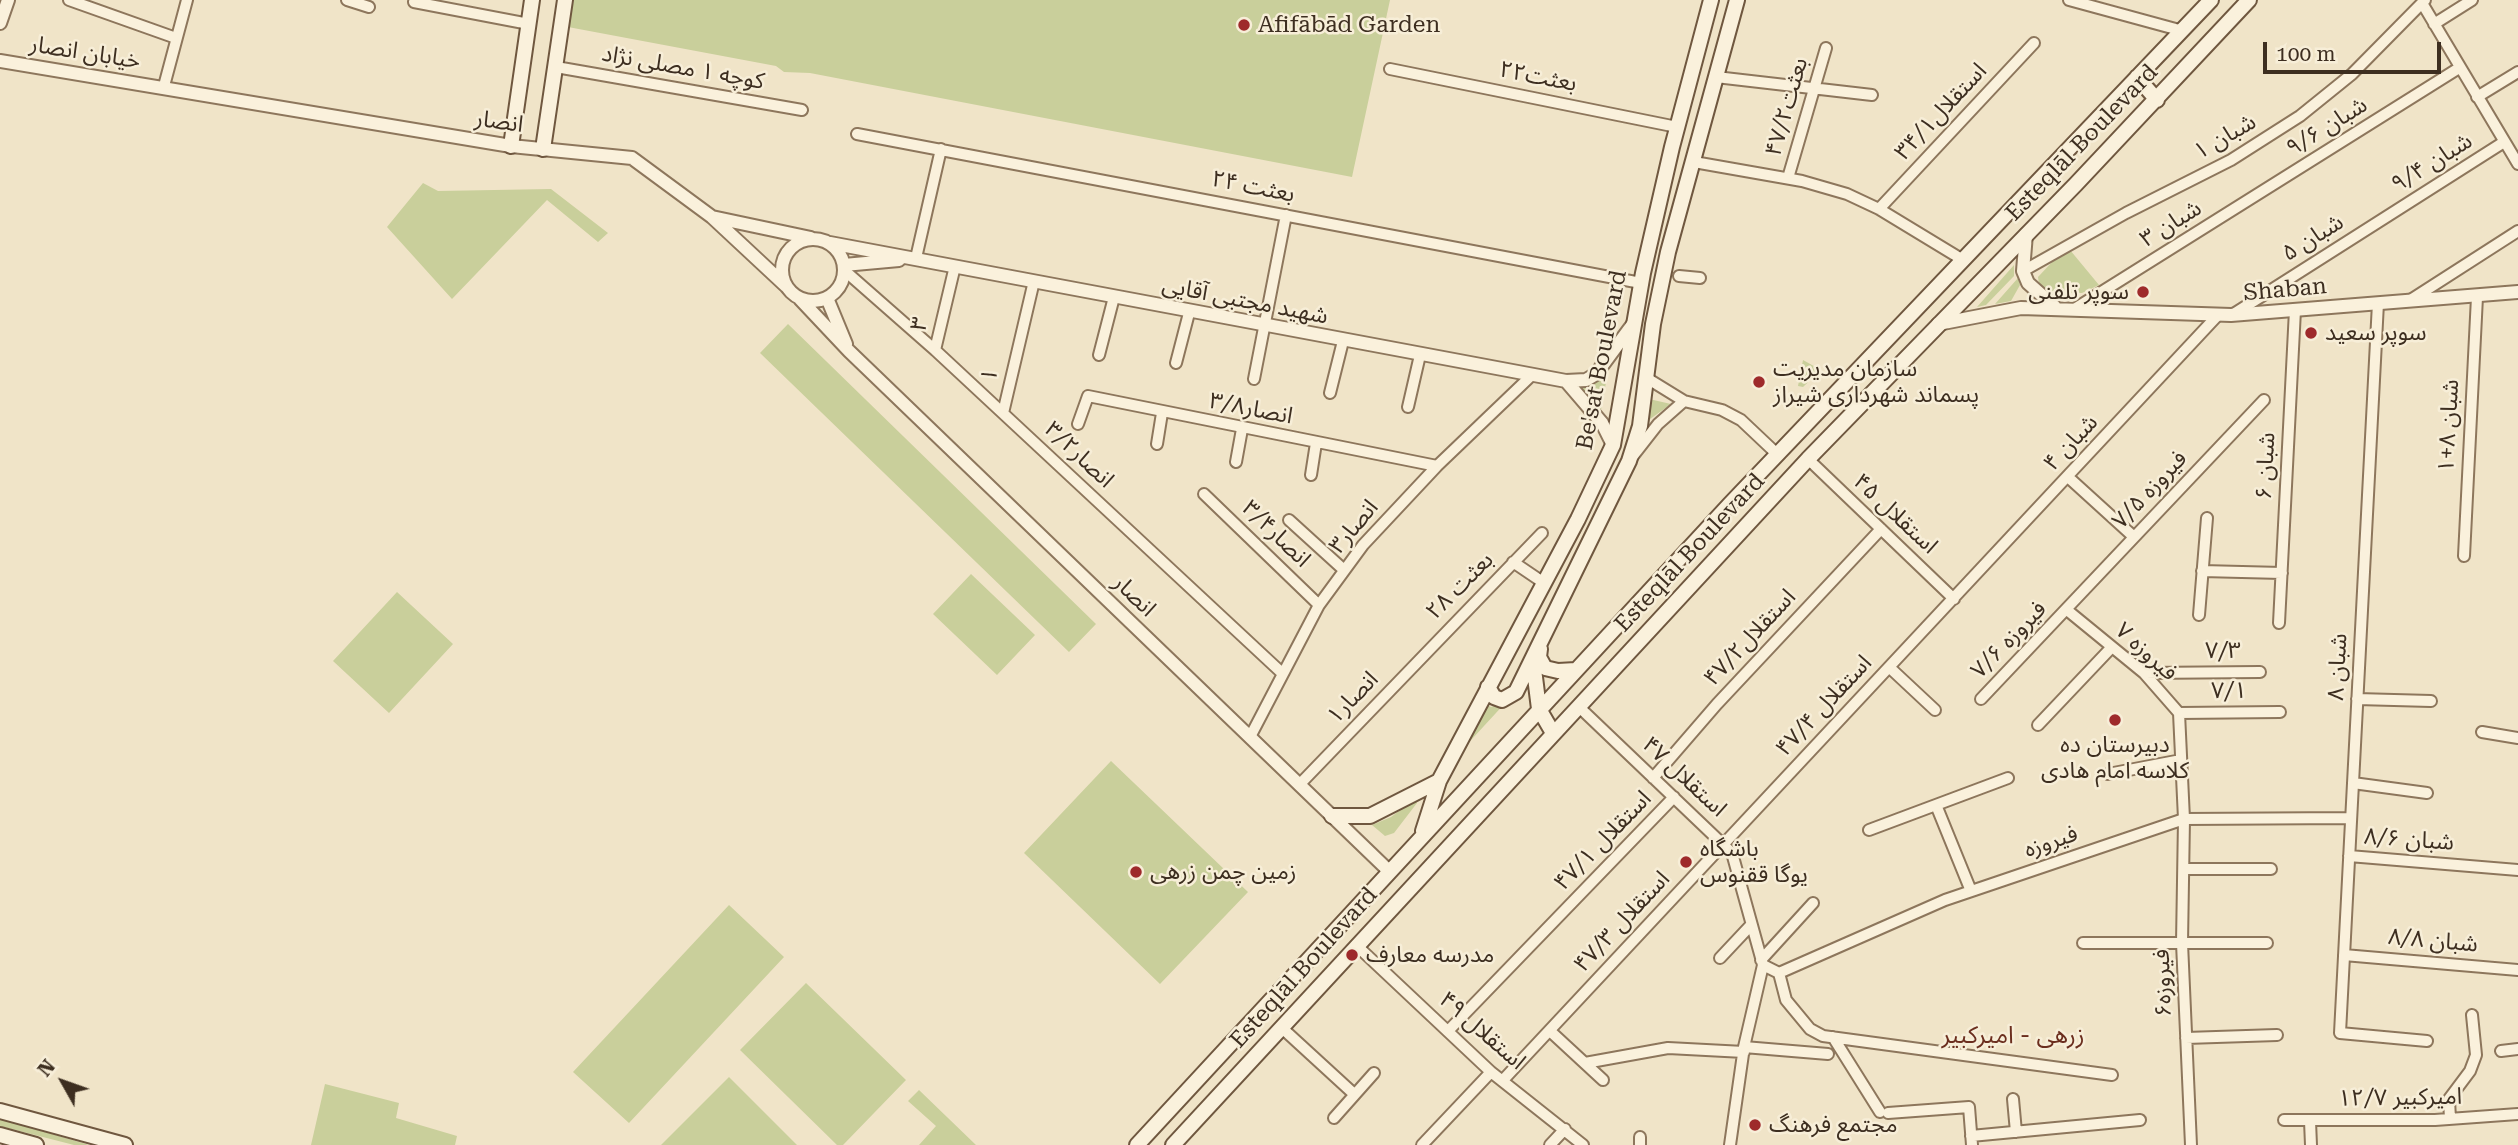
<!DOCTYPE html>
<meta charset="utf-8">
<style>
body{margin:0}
#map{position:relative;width:2518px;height:1145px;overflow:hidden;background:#f0e4c8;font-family:"Roboto Serif",serif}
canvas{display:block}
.north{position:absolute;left:28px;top:1047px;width:70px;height:70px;-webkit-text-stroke:5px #f7eed8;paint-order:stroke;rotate:310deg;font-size:19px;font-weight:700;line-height:28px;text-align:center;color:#3d2e20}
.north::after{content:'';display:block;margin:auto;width:24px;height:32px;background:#3d2e20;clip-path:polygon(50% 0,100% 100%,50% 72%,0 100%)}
.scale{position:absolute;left:2263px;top:42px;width:178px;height:32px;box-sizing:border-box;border:4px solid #3d2e20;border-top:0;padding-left:9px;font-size:21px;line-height:24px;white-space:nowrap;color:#3d2e20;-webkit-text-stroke:5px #f7eed8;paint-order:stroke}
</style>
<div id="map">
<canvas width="2518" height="1145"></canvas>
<div class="north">N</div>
<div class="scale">100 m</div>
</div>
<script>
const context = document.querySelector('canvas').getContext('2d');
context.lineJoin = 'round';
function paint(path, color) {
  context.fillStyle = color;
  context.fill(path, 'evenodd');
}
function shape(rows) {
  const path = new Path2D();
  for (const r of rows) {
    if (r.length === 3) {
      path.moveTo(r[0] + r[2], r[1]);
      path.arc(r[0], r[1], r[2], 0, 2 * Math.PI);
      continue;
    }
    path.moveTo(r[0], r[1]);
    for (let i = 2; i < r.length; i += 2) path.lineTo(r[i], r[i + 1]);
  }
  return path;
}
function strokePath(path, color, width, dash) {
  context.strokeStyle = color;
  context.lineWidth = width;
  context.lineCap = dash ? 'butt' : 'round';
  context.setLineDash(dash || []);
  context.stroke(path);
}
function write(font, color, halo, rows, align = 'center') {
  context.font = font + ' "Roboto Serif","Noto Sans Arabic",serif';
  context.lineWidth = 5;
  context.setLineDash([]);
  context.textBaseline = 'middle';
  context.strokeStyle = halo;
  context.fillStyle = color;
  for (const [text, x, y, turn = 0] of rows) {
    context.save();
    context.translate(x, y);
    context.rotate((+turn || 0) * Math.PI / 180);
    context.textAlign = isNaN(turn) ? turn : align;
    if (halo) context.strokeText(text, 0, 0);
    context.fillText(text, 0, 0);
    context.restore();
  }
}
const green = shape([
 [574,0,1390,0,1352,177,810,73,784,72,776,66,568,27],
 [423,183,438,191,551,189,608,233,598,242,547,200,452,299,387,227],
 [2070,250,2099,285,2082,293,2052,293,2039,284,2038,277,2053,261],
 [2014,265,2014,276,1986,305,1977,307],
 [2018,278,2020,285,2011,301,1995,304],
 [788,324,1096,624,1069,652,760,353],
 [1803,360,1821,370,1803,387,1798,386],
 [1607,377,1601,410,1581,389],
 [1649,399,1671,404,1646,422],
 [971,574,1035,635,997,675,933,614],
 [397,592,453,644,389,713,333,661],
 [1480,701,1491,707,1507,701,1449,764],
 [1111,761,1248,892,1160,984,1024,853],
 [1416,798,1417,803,1394,833,1385,836,1372,825,1391,817],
 [729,905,784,957,629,1123,573,1072],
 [806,983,906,1080,843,1145,837,1145,740,1050],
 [729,1077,797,1145,661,1145],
 [325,1084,399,1103,396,1118,457,1136,455,1145,311,1145],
 [919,1090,976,1145,919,1145,936,1126,908,1101],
 [0,1119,86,1144,88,1145,74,1145,0,1126]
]);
const minor = shape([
 [69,0,176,38],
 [347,0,369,7],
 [2069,0,2183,31],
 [414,2,529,24],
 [2422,3,2518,164],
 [2434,24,2472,0],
 [556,67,802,110],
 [1390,69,1677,127],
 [1716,77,1872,95],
 [164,86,187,0],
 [2477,97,2518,72],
 [857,134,1641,283],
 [1694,162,1802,181,1847,194,1879,209,1963,260],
 [1788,178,1826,48],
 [1879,209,2034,43],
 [916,258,941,149],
 [844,270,935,350,1282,673],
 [2023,271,2126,213,2231,160,2300,116,2352,74,2425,0],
 [1679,276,1700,278],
 [2409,301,2518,231],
 [2378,303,2340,1033,2427,1041],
 [2076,308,2459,68],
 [2232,315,2504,142],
 [935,350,955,266],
 [1099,355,1114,297],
 [1176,363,1189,313],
 [1645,377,1684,401,1722,410,1741,420,1777,454],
 [1254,379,1286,215],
 [1330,393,1343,341],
 [1408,407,1420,355],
 [1003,413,1034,281],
 [1078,424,1088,396,1437,466],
 [1157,444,1162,413],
 [1633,456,1658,424,1684,401],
 [1808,459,1954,599],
 [1236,462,1242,429],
 [1311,475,1316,443],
 [2068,477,2134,537],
 [1204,494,1319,605],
 [1289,520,1344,570],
 [2464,556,2477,297],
 [1513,562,1544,583],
 [2202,571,2282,573],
 [2067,610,2144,673,2179,713,2184,819,2182,943,2191,1145],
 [2199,615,2207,518],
 [2279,623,2295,310],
 [1889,667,1935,710],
 [2144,673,2260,672],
 [1981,699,2264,400],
 [2357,699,2431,701],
 [1578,706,1732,853,1763,965,1744,1047,1730,1145],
 [2179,713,2280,712],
 [2038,725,2111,648],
 [2482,732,2518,738],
 [1250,737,1319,605,1363,545,1437,466,1532,375],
 [2108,774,2181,760],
 [1653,778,1717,704,1881,529],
 [2353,783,2427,793],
 [1299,785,1542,533],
 [1936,805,1971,891],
 [1869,830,2008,778],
 [2349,856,2518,870],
 [2184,869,2271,869],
 [2083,943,2267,943],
 [1356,945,1491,1072,1583,1145],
 [2344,955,2518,970],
 [1720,958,1751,925],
 [1761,960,1813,903],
 [1763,965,1779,973,1786,1000,1810,1029,1823,1036,2112,1075],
 [1779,973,1945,900,2184,819,2351,818],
 [1282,1028,1354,1094],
 [1448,1031,1674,797],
 [1550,1031,1603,1080],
 [1833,1037,1880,1112],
 [2186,1038,2277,1035],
 [1744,1047,1828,1054],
 [2501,1051,2518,1049],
 [1585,1063,1668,1048,1744,1052],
 [1504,1079,2218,315],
 [2013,1099,2016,1132],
 [1888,1113,1969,1107,1972,1145],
 [1334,1118,1374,1073],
 [2450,1119,2449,1099,2470,1071,2476,1055,2472,1015],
 [2284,1120,2435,1120,2518,1114],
 [2310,1121,2311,1145],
 [1971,1136,2140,1120],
 [1422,1145,1491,1072],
 [1550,1145,1565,1129],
 [1640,1145,1640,1137]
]);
const tertiary = shape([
 [0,23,8,0],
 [0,61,511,146,632,158,712,217,786,286],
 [712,217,811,238],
 [2026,234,2023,271,2028,283,2055,307],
 [813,270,31],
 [830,243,1566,381],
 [844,265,899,260],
 [827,298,846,344],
 [800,299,849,351,1389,871],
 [1938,324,2021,308,2231,315,2518,292],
 [1613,445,1602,423,1566,381,1586,380,1596,374,1633,324]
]);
const secondary = shape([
 [2137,77,2157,100],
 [511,146,532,0],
 [543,149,565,0],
 [1540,649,1539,657,1545,668,1558,671,1576,670],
 [1533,661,1539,709,1553,733],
 [1488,687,1494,697,1502,700,1516,692,1629,461,1640,426,1653,324,1668,252,1737,0],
 [1332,816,1370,816,1439,781],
 [1423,831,1439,781,1578,519,1613,445,1643,273,1672,147,1711,0],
 [0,1111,125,1145],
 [0,1135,36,1145],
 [1137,1145,1730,504,2211,0],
 [1173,1145,1808,459,2076,184,2249,0]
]);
const markers = [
 [1244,25,7,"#9e2a2b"],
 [2143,292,7,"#9e2a2b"],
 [2311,333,7,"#9e2a2b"],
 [1759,382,7,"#9e2a2b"],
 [2115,720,7,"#9e2a2b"],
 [1686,862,7,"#9e2a2b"],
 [1136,872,7,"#9e2a2b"],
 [1352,955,7,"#9e2a2b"],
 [1755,1125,7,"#9e2a2b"]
];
const poiNames = [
 ["Afifābād Garden",1258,25],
 ["سوپر تلفنی",2129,292,"right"],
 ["سوپر سعید",2325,333],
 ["سازمان مدیریت",1773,369],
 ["پسماند شهرداری شیراز",1773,395],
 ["دبیرستان ده",2115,745,"center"],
 ["کلاسه امام هادی",2115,771,"center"],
 ["باشگاه",1700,849],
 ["یوگا ققنوس",1700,875],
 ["زمین چمن زرهی",1150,872],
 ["مدرسه معارف",1366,955],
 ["مجتمع فرهنگ",1769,1125]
];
const streetNames = [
 ["خیابان انصار",85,53,9],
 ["کوچه ۱ مصلی نژاد",683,68,10],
 ["بعثت۲۲",1538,77,11],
 ["بعثت۴۷/۲",1787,107,-74],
 ["استقلال۳۴/۱",1941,112,-47],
 ["انصار",499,122,8],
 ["۹/۶ شبان",2327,127,-32],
 ["۱ شبان",2225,137,-30],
 ["Esteqlāl Boulevard",2082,143,-46],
 ["۹/۴ شبان",2432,163,-32],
 ["بعثت ۲۴",1253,187,11],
 ["۳ شبان",2171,224,-32],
 ["۵ شبان",2313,238,-32],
 ["Shaban",2285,290,-5],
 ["شهید مجتبی آقایی",1245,301,11],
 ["۳",920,324,-77],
 ["Be'sat Boulevard",1602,360,-79],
 ["۱",990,375,-77],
 ["انصار۳/۸",1251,409,11],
 ["۱+۸ شبان",2449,426,-87],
 ["۴ شبان",2071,443,-47],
 ["انصار۳/۲",1079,455,43],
 ["۶ شبان",2266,466,-87],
 ["۷/۵ فیروزه",2150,490,-47],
 ["۴۵ استقلال",1895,514,43],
 ["انصار۳",1354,527,-50],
 ["انصار۳/۴",1276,534,44],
 ["Esteqlāl Boulevard",1690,553,-47],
 ["بعثت ۲۸",1460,586,-45],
 ["انصار",1134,596,44],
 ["استقلال۴۷/۲",1750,638,-47],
 ["۷/۶ فیروزه",2009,640,-46],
 ["۷/۳",2223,651],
 ["۷ فیروزه",2146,652,42],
 ["۸ شبان",2338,667,-87],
 ["۷/۱",2229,691],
 ["انصار۱",1353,698,-46],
 ["۴۷/۴ استقلال",1824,706,-47],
 ["۴۷ استقلال",1684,777,43],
 ["۸/۶ شبان",2409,840,4],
 ["۴۷/۱ استقلال",1603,841,-46],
 ["فیروزه",2051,842,-19],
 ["۴۷/۳ استقلال",1622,922,-47],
 ["۸/۸ شبان",2433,941,5],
 ["Esteqlāl Boulevard",1304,968,-48],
 ["فیروزه۶",2163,983,-92],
 ["۴۹ استقلال",1482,1031,41],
 ["۱۲/۷ امیرکبیر",2400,1098,-1]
];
const neighbourhoodNames = [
 ["زرهی - امیرکبیر",2013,1036]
];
paint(green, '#c9cf9b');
strokePath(minor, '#8d765c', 14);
strokePath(tertiary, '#8d765c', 16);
strokePath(secondary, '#6f573f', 18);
strokePath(minor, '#faf1dc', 10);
strokePath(tertiary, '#faf1dc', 12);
strokePath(secondary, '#faf1dc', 14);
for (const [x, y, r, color] of markers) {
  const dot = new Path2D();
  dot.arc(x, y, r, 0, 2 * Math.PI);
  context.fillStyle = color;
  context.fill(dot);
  strokePath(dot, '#f7eed8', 2.5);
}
write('23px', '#3d2e20', '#f7eed8', poiNames, 'left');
write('23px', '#3d2e20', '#f7eed8', streetNames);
write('24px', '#6b2e1e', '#f7eed8', neighbourhoodNames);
</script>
